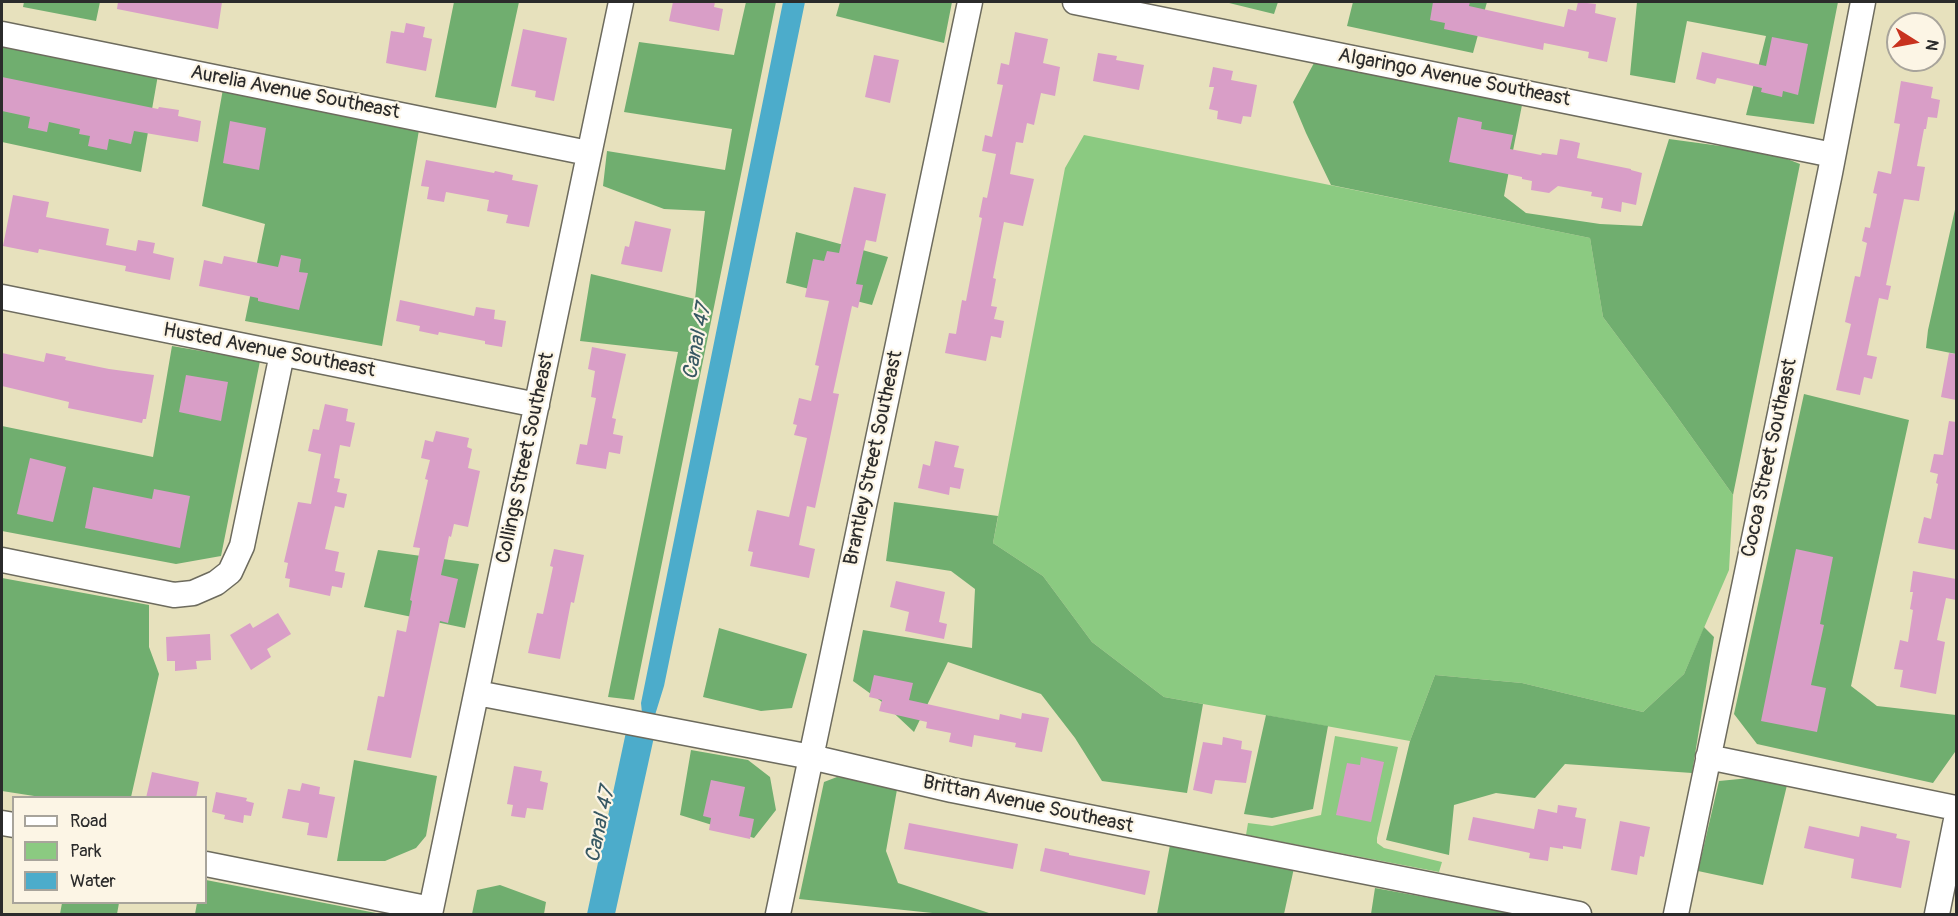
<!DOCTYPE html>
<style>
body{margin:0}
#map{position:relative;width:1958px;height:916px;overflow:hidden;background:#e7e1bd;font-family:Pangolin,sans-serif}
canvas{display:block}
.frame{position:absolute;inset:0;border:3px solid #2b2b2b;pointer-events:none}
.legend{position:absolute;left:12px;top:796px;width:195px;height:108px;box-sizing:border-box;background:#fcf5e5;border:2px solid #a8a49b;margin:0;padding:8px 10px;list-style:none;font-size:18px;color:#2b2b2b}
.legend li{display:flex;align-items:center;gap:12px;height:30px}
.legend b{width:30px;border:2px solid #a8a49b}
.north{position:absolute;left:1886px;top:12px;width:60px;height:60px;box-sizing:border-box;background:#fcf5e5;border:2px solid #a8a49b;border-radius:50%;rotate:101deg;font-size:16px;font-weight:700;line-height:24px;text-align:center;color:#2b2b2b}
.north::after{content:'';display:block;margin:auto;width:21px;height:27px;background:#c8321e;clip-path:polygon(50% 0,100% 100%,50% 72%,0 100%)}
</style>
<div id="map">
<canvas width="1958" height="916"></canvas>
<div class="frame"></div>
<ul class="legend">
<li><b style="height:8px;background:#fff"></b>Road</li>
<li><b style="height:16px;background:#8bca81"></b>Park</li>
<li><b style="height:16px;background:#4caccb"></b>Water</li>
</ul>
<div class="north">N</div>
</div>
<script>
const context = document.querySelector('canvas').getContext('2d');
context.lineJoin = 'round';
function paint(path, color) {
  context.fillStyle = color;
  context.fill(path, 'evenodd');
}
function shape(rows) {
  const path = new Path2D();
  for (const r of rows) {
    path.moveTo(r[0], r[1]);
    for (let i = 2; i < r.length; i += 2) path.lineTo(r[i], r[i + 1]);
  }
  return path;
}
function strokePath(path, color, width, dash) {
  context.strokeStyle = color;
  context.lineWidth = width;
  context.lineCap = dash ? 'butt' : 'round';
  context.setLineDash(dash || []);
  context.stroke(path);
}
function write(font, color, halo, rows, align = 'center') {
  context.font = font + ' Pangolin,sans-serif';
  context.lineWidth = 4.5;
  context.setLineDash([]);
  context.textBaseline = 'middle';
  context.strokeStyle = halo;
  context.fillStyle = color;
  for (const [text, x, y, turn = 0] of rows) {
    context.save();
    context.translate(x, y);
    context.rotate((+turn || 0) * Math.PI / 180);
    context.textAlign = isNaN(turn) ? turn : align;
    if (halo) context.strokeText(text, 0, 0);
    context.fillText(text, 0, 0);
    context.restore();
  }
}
const green = shape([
 [1084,135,1590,238,1603,317,1670,407,1733,495,1729,570,1684,674,1643,712,1522,683,1435,675,1410,741,1164,697,1092,642,1043,576,993,543,1065,168],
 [1335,736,1398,747,1377,838,1377,843,1384,848,1442,862,1439,872,1246,835,1248,823,1272,826,1321,815]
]);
const forest = shape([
 [24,2,100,2,96,21,23,7],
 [454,2,519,2,496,108,435,97],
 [746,2,776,2,634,700,608,697,678,352,580,341,591,274,695,299,705,211,664,209,603,186,607,151,725,170,732,129,624,112,639,42,734,55],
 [840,2,952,2,944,43,836,16],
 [1225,2,1278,2,1274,14],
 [1353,2,1487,2,1473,53,1347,26],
 [1637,2,1838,2,1814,124,1746,115,1766,36,1687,21,1675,83,1630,75],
 [2,46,158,75,141,172,2,142],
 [1314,63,1522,105,1504,196,1526,213,1600,224,1642,226,1669,139,1772,153,1800,164,1733,495,1670,407,1603,317,1590,238,1331,185,1306,133,1293,102],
 [223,89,419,130,382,346,245,321,265,224,202,206],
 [1956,205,1956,354,1926,348,1928,330],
 [796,232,888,257,872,305,786,283],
 [172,346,260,361,221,556,176,564,2,531,2,426,153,457],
 [1804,394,1909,420,1851,686,1877,706,1956,715,1955,752,1933,783,1757,744,1734,714],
 [894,502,998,516,993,543,1043,576,1092,642,1164,697,1203,704,1187,793,1102,781,1075,738,1041,694,948,662,914,732,882,702,853,681,863,630,972,648,975,589,951,571,886,561],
 [378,550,479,564,465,628,364,607],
 [2,578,149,605,149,647,159,674,131,797,47,798,2,791],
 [1704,627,1714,637,1692,773,1565,764,1535,798,1496,793,1454,805,1449,855,1386,840,1410,741,1435,675,1522,683,1643,712,1684,674],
 [719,628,807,654,792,708,761,711,703,697],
 [1266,715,1328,726,1313,809,1272,818,1244,814],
 [691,750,748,760,770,777,776,810,754,838,680,815],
 [354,760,437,776,426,836,416,848,385,861,337,861],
 [837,777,898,784,886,851,898,883,992,914,942,914,799,899,824,782],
 [1750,778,1788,781,1763,885,1698,871,1719,781],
 [1170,845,1294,868,1284,914,1157,914],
 [206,880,381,914,195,914,197,903,206,902],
 [500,885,546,902,544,914,472,914,477,890],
 [1375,888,1518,914,1371,914],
 [62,903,62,902,119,903,117,914,60,914]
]);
const water = shape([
 [783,2,805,2,664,686,655,715,642,713,641,703],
 [626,732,654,737,615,914,587,914]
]);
const building = shape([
 [118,2,222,2,218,29,117,9],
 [673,2,715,2,714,7,723,9,719,31,669,21],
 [1433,2,1470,2,1469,6,1564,27,1568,9,1576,11,1578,2,1596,4,1595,13,1616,18,1607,62,1588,58,1589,52,1544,43,1543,50,1444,29,1445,23,1430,20],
 [406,23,425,27,423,37,432,39,426,71,386,63,391,31,404,33],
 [523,29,567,38,554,101,535,97,536,91,511,86],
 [1015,32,1048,39,1043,63,1060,67,1055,96,1041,93,1034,125,1027,123,1023,143,1016,142,1010,174,1034,179,1023,226,1004,222,993,278,996,279,991,306,997,307,994,319,1004,321,1001,338,991,336,986,361,945,353,949,333,956,334,962,300,966,301,982,218,979,217,983,197,987,198,996,154,982,151,985,135,992,137,1003,85,997,84,1001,63,1009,65],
 [1772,37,1808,44,1798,95,1783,91,1782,97,1761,92,1762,88,1717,78,1715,84,1696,79,1702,52,1766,66],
 [1098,53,1117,56,1116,60,1144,65,1139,90,1093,81],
 [874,55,899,60,890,103,865,97],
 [1213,67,1233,71,1231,80,1257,85,1251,117,1243,116,1241,124,1217,119,1218,111,1209,109,1214,87,1209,87],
 [2,77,158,109,159,107,179,110,178,116,201,121,198,142,134,131,131,144,109,139,107,150,88,146,90,136,79,134,80,129,49,122,47,132,28,128,30,117,2,111],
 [1901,81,1933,87,1931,98,1940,100,1937,118,1928,117,1926,129,1924,129,1917,166,1925,167,1919,201,1904,199,1886,285,1891,286,1888,300,1879,298,1867,355,1877,357,1872,379,1864,377,1860,395,1836,390,1851,324,1845,322,1855,276,1860,277,1867,243,1862,241,1865,227,1870,228,1877,194,1873,193,1878,171,1891,174,1900,124,1894,123],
 [1458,117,1482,122,1481,129,1513,135,1510,149,1541,155,1542,153,1557,155,1560,139,1572,141,1580,143,1577,158,1631,169,1631,170,1642,173,1636,205,1622,202,1621,212,1601,208,1603,198,1591,196,1592,192,1558,186,1549,193,1531,190,1532,181,1522,179,1522,177,1449,162],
 [230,121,266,128,259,170,223,163],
 [426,160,494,173,495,171,513,175,512,180,538,185,529,227,506,223,508,215,487,211,489,200,446,192,444,202,427,199,429,187,421,186],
 [854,187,886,194,876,242,866,240,856,284,863,285,858,308,852,306,833,393,839,394,826,457,815,508,807,506,799,545,815,549,809,578,750,566,753,552,748,551,757,510,789,517,807,438,794,435,797,425,793,424,799,398,811,401,819,366,815,365,829,301,805,297,813,259,824,261,827,251,839,253],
 [13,195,49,202,46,217,109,229,106,245,136,251,138,240,155,243,153,253,174,258,170,280,125,271,126,266,39,249,38,253,3,246],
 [635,221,671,229,662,272,621,264,625,246,629,247],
 [281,255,301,259,299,272,308,273,299,310,258,301,258,298,199,286,204,260,222,264,224,256,278,267],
 [400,300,474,316,476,307,495,310,494,319,506,321,502,347,485,344,485,341,439,332,438,335,419,331,420,326,396,321],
 [592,347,626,354,612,418,616,419,613,434,623,436,620,454,609,452,606,469,576,464,580,444,587,445,596,398,591,397,595,371,588,369],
 [2,353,44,362,46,353,66,357,65,360,109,369,154,375,146,419,143,419,142,423,68,408,69,402,2,386],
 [1949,353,1956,354,1956,400,1941,397],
 [186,375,228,382,221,421,179,412],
 [325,404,348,409,346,421,355,423,350,447,340,445,334,478,340,479,337,492,347,494,344,508,335,506,325,549,339,552,335,571,345,573,342,588,332,586,330,596,289,587,290,579,285,578,288,563,284,562,298,502,311,504,321,454,308,451,313,429,319,430],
 [1949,421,1956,422,1956,550,1918,543,1924,517,1931,519,1938,484,1936,483,1938,474,1930,472,1934,454,1943,455],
 [436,431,469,438,467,447,472,449,468,468,480,471,468,527,454,524,451,537,449,536,441,575,458,579,448,623,440,621,411,758,367,750,378,696,384,697,397,630,406,632,412,601,410,600,420,548,413,547,428,480,425,479,430,460,421,458,425,440,433,442],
 [935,441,959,446,954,467,964,469,960,489,950,487,949,495,918,488,923,464,930,466],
 [30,458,66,467,53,522,17,514],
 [93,487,152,499,154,489,190,496,180,548,85,528],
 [554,549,584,555,574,603,571,602,560,659,528,653,537,613,543,614,553,567,550,566],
 [1796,549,1833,557,1820,624,1824,625,1811,685,1826,688,1817,732,1761,721],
 [1913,571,1956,579,1956,600,1946,598,1937,640,1945,642,1936,694,1900,687,1903,670,1894,669,1900,640,1908,642,1913,610,1910,609,1913,592,1910,592],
 [896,581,945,592,939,622,947,624,944,639,905,631,909,612,890,607],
 [278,613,291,634,267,649,271,657,251,670,230,635,250,623,253,628],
 [210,634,211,660,196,661,197,669,175,671,175,661,167,661,166,637],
 [874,675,913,683,909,700,999,720,1000,714,1021,719,1022,713,1049,718,1042,752,1015,747,1016,743,974,735,972,747,949,742,951,733,926,728,927,722,879,711,882,700,869,697],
 [1223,737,1242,741,1241,749,1252,751,1246,783,1215,780,1212,794,1193,790,1203,742,1222,745],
 [1361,757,1384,762,1371,822,1336,815,1347,763,1360,765],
 [514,766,542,771,540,781,548,783,543,810,527,808,525,818,511,816,513,805,507,804],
 [152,772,199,782,196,798,146,798],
 [711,780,745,787,739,816,754,819,750,839,709,830,711,818,703,816],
 [302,783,320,787,319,794,335,797,327,838,307,835,309,823,282,818,288,789,300,791],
 [216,792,247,798,246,801,254,803,251,816,244,815,243,823,224,819,225,815,212,812],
 [1558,805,1577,808,1575,817,1586,819,1581,849,1563,846,1563,849,1550,847,1548,861,1529,858,1530,853,1468,840,1473,817,1534,829,1538,809,1557,813],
 [1620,821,1650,827,1644,857,1640,856,1637,875,1611,870],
 [909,823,1018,844,1013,869,904,849],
 [1809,826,1859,837,1861,826,1897,834,1896,838,1910,841,1901,888,1851,878,1854,859,1804,848],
 [1045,848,1069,853,1069,855,1150,871,1145,895,1040,871]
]);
const minor = shape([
 [1075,2,1833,155],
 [2,34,588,153],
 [2,297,537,405],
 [2,560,174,595,193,593,216,583,230,572,242,546,282,354],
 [477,693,811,757,952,790,1579,914],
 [1708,757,1956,808],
 [2,823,14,825],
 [206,864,431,909],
 [430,914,621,2],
 [778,914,970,2],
 [1676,914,1830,173,1863,2],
 [1937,914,1956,820]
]);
const streetNames = [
 ["Algaringo Avenue Southeast",1454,78,11],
 ["Aurelia Avenue Southeast",295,93,11],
 ["Husted Avenue Southeast",269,351,11],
 ["Collings Street Southeast",526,458,-78],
 ["Brantley Street Southeast",874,458,-78],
 ["Cocoa Street Southeast",1770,458,-78],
 ["Brittan Avenue Southeast",1028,805,12]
];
const waterNames = [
 ["Canal 47",698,342,-79],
 ["Canal 47",601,825,-78]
];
paint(green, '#8bca81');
paint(forest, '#70ae6f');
paint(water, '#4caccb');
paint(building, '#d99ec7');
strokePath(minor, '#6d6b5e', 27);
strokePath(minor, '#fff', 24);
write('20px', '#2b2b2b', '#fcf5e5', streetNames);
write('italic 21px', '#375863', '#fcf5e5', waterNames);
</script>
